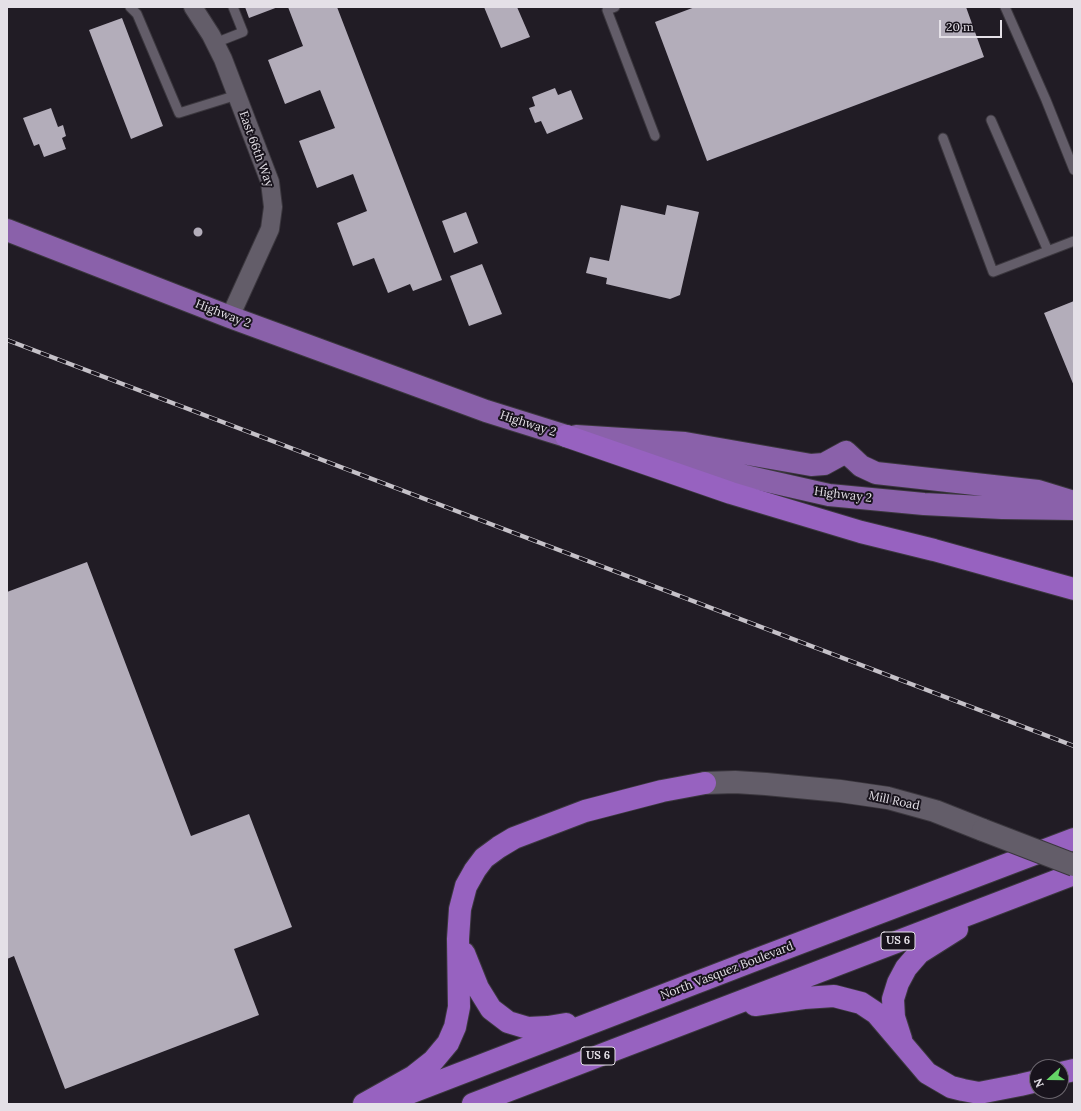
<!DOCTYPE html>
<style>
body{margin:0}
#map{position:relative;width:1081px;height:1111px;overflow:hidden;background:#211c25;font-family:Lora,serif}
canvas{display:block}
.frame{position:absolute;inset:0;border:8px solid #e4e0e7;pointer-events:none}
.north{position:absolute;left:1029px;top:1059px;width:40px;height:40px;box-sizing:border-box;background:#18131c;border:1px solid #6a656d;border-radius:50%;rotate:249deg;font-size:11px;font-weight:700;line-height:16px;text-align:center;color:#e4e0e7}
.north::after{content:'';display:block;margin:auto;width:14px;height:18px;background:#65d467;clip-path:polygon(50% 0,100% 100%,50% 72%,0 100%)}
.scale{position:absolute;left:939px;top:20px;width:63px;height:18px;box-sizing:border-box;border:2px solid #e4e0e7;border-top:0;padding-left:5px;font-size:12px;line-height:14px;white-space:nowrap;color:#e4e0e7;-webkit-text-stroke:3px #18131c;paint-order:stroke}
</style>
<div id="map">
<canvas width="1081" height="1111"></canvas>
<div class="frame"></div>
<div class="north">N</div>
<div class="scale">20 m</div>
</div>
<script>
const context = document.querySelector('canvas').getContext('2d');
context.lineJoin = 'round';
function paint(path, color) {
  context.fillStyle = color;
  context.fill(path, 'evenodd');
}
function shape(rows) {
  const path = new Path2D();
  for (const r of rows) {
    if (r.length === 3) {
      path.moveTo(r[0] + r[2], r[1]);
      path.arc(r[0], r[1], r[2], 0, 2 * Math.PI);
      continue;
    }
    path.moveTo(r[0], r[1]);
    for (let i = 2; i < r.length; i += 2) path.lineTo(r[i], r[i + 1]);
  }
  return path;
}
function strokePath(path, color, width, dash) {
  context.strokeStyle = color;
  context.lineWidth = width;
  context.lineCap = dash ? 'butt' : 'round';
  context.setLineDash(dash || []);
  context.stroke(path);
}
function write(font, color, halo, rows, align = 'center') {
  context.font = font + ' Lora,serif';
  context.lineWidth = 4;
  context.setLineDash([]);
  context.textBaseline = 'middle';
  context.strokeStyle = halo;
  context.fillStyle = color;
  for (const [text, x, y, turn = 0] of rows) {
    context.save();
    context.translate(x, y);
    context.rotate((+turn || 0) * Math.PI / 180);
    context.textAlign = isNaN(turn) ? turn : align;
    if (halo) context.strokeText(text, 0, 0);
    context.fillText(text, 0, 0);
    context.restore();
  }
}
const building = shape([
 [245,7,278,7,249,18],
 [288,7,337,7,442,280,413,291,410,284,388,293,374,258,353,266,337,223,367,211,353,174,317,188,299,141,335,128,320,90,285,104,268,60,303,46],
 [484,7,517,7,530,37,501,48],
 [695,7,966,7,984,57,707,161,655,22],
 [122,18,163,126,131,139,89,30],
 [555,88,558,95,571,90,583,119,547,134,541,121,535,123,529,108,535,106,532,97],
 [51,108,58,127,63,125,66,136,62,138,66,149,44,157,39,144,34,146,23,118],
 [621,205,665,215,667,205,699,212,680,295,670,299,606,284,607,278,586,273,590,257,609,261],
 [466,212,478,243,454,253,442,221],
 [198,232,4.5],
 [482,264,502,314,469,326,450,276],
 [1074,301,1074,386,1044,313],
 [87,562,191,836,249,814,292,927,234,949,259,1015,65,1089,14,956,7,959,7,592]
]);
const service = shape([
 [130,7,137,14,179,113,237,95],
 [615,7,607,10,655,136],
 [1005,7,1046,100,1074,170],
 [215,43,243,32,233,7],
 [991,120,1048,251],
 [943,138,993,272,1074,241]
]);
const minor = shape([
 [193,7,211,35,223,59,270,182,273,207,270,229,230,317]
]);
const tertiary = shape([
 [705,783,735,782,766,784,840,791,888,798,935,811,983,830]
]);
const primary = shape([
 [7,230,230,317,418,386,486,411,566,436,583,440],
 [576,436,685,443,811,465,824,464,846,452,861,466,876,473,1038,491,1074,502],
 [635,451,829,495,924,504,1002,508,1074,509]
]);
const trunk = shape([
 [566,436,731,493,861,532,934,550,1074,589],
 [464,953,478,988,491,1009,508,1022,528,1028,548,1027,566,1024],
 [755,1005,804,998,834,996,861,1003,876,1013,927,1073,951,1087,963,1090,979,1093,1020,1085,1037,1081],
 [901,1039,894,1017,893,999,898,983,906,968,919,953,957,929],
 [1061,1073,1074,1070],
 [364,1104,414,1076,433,1061,448,1043,455,1027,459,1007,458,939,460,909,466,886,475,870,484,858,499,847,514,838,585,811,662,791,705,783],
 [381,1104,755,960,1074,839],
 [473,1104,1074,874]
]);
const rail = shape([
 [7,340,1074,746]
]);
const tertiaryBridge = shape([
 [983,830,1074,865]
]);
const shields = [
 [898,941,34],
 [598,1056,34]
];
const shieldNames = [
 ["US 6",898,941],
 ["US 6",598,1056]
];
const streetNames = [
 ["East 66th Way",256,149,70],
 ["Highway 2",223,314,21],
 ["Highway 2",528,424,18],
 ["Highway 2",843,495,7],
 ["Mill Road",894,801,12],
 ["North Vasquez Boulevard",727,971,-21]
];
paint(building, '#b3adba');
strokePath(service, '#3b373e', 11);
strokePath(minor, '#3b373e', 20);
strokePath(tertiary, '#3b373e', 24);
strokePath(primary, '#3b373e', 24);
strokePath(trunk, '#3b373e', 24);
strokePath(service, '#635d69', 9);
strokePath(minor, '#635d69', 18);
strokePath(tertiary, '#635d69', 22);
strokePath(primary, '#8a61aa', 22);
strokePath(trunk, '#9762c0', 22);
strokePath(rail, '#c5c1c8', 4.5);
strokePath(rail, '#18131c', 3, [9]);
strokePath(tertiaryBridge, '#3b373e', 24, []);
strokePath(tertiaryBridge, '#635d69', 22);
for (const [x, y, w] of shields) {
  const box = new Path2D();
  box.roundRect(x - w / 2, y - 9, w, 18, 3);
  context.fillStyle = '#18131c';
  context.fill(box);
  strokePath(box, '#e4e0e7', 1);
}
write('bold 11px', '#e4e0e7', null, shieldNames);
write('12px', '#e4e0e7', '#18131c', streetNames);
</script>
